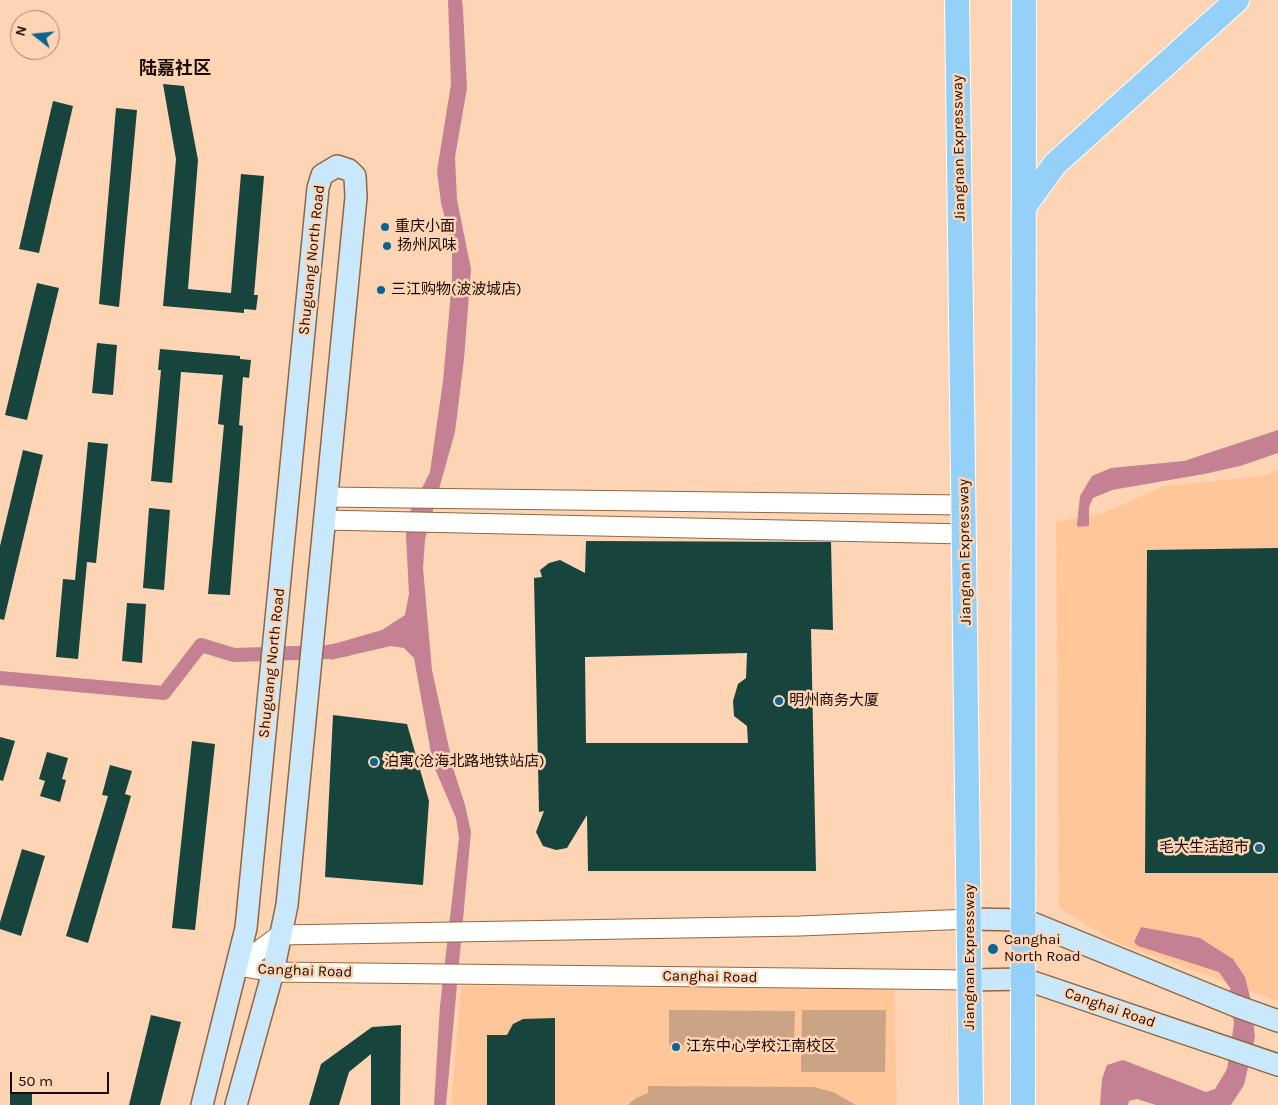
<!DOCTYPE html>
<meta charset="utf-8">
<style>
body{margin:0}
#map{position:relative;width:1278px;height:1105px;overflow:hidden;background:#fdd5b5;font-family:Karla,sans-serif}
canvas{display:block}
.north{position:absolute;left:10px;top:10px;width:50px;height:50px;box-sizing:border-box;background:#fdd5b5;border:1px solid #a2836d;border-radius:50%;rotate:286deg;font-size:14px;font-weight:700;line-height:20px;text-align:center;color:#190900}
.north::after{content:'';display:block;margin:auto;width:18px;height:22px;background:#0a6494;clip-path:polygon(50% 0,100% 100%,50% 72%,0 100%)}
.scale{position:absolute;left:10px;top:1072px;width:99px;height:22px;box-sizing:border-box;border:2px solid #190900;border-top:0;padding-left:6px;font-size:15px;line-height:18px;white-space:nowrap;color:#190900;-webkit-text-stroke:4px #fdd5b5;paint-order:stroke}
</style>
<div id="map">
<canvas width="1278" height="1105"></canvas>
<div class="north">N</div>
<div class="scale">50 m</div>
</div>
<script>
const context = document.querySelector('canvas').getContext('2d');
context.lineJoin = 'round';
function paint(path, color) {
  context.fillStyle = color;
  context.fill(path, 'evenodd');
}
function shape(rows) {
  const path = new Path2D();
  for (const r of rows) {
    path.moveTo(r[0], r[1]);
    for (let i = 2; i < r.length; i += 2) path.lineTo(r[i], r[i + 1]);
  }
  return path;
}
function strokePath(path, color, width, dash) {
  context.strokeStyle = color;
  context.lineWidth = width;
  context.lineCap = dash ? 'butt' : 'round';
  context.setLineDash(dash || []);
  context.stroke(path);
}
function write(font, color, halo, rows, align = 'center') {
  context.font = font + ' Karla,"Noto Sans SC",sans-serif';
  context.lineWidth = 5;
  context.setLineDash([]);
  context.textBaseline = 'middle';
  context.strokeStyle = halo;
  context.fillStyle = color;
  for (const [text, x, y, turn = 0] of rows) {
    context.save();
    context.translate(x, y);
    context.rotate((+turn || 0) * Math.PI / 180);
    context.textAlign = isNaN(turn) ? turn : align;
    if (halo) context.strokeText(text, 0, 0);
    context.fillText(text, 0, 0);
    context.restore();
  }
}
const built = shape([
 [1278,470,1278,1001,1115,942,1059,908,1056,522,1103,513,1164,486,1264,476],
 [461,986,894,989,897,1105,451,1105]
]);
const green = shape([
 [669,1010,795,1011,794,1047,669,1045],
 [802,1010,886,1010,885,1072,801,1072],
 [648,1086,814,1087,833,1092,856,1105,628,1105,636,1098,648,1093]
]);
const water = shape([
 [448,0,462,0,463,9,467,88,455,157,457,200,471,269,464,359,455,432,425,539,423,568,432,670,454,771,465,805,471,832,446,1105,434,1105,440,1006,459,838,456,818,433,764,414,658,404,648,391,646,330,660,330,645,382,630,405,615,409,594,406,536,408,516,430,472,443,381,452,281,452,245,441,203,437,171,451,84],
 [1278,430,1278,453,1240,466,1204,474,1112,490,1093,498,1089,507,1089,526,1078,527,1077,524,1080,496,1092,476,1111,468,1184,461],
 [1141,927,1200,938,1233,959,1245,977,1251,1001,1255,1037,1244,1085,1231,1105,1156,1105,1137,1099,1129,1101,1128,1105,1100,1105,1102,1079,1107,1065,1123,1060,1206,1092,1215,1089,1227,1069,1234,1024,1230,988,1219,972,1138,946,1134,942]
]);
const canal = shape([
 [0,678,164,693,201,645,234,655,327,652,348,649]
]);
const building = shape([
 [163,84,184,86,198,160,188,289,231,293,241,174,264,176,254,295,258,295,256,310,244,309,244,313,163,306,176,159],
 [53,101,73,106,39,253,19,249],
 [116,108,137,110,119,307,99,304],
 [37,283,59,288,27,420,5,415],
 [97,343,117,345,113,395,92,393],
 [160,349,240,356,240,359,251,360,249,378,243,377,239,425,243,426,230,595,208,594,224,425,218,424,223,375,181,372,172,483,151,481,161,370,158,370],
 [88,442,108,444,96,563,87,562,78,659,56,657,63,579,75,580],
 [23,450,43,455,4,620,0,619,0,546],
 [149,508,170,510,164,590,143,588],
 [586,541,831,542,833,630,811,629,816,871,588,871,587,815,567,848,556,850,543,846,536,832,544,811,539,812,534,578,542,577,540,570,549,563,560,560,585,573],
 [747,653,746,678,738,684,733,701,734,716,747,726,748,743,586,743,585,657],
 [1278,548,1278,873,1145,873,1147,550],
 [127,603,146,604,142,663,122,661],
 [333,715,407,724,429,801,423,885,325,877],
 [0,737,15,741,3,781,0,780],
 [192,741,215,744,195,930,172,928],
 [47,752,68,758,62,779,66,780,60,802,40,796,45,781,39,779],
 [110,765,132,771,125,794,131,796,88,943,66,936,108,796,102,795],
 [22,849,45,856,21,936,0,929,0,922],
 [151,1015,181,1022,160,1105,129,1105],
 [555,1018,555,1105,487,1105,487,1035,507,1035,513,1024,523,1019],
 [401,1025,400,1105,371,1105,371,1054,349,1072,339,1105,309,1105,321,1064,372,1027],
 [10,1092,32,1092,32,1105,10,1105]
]);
const tertiary = shape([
 [326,497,964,505],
 [324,520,965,534],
 [238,966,280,935,800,926,970,919],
 [238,966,273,972,970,980]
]);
const secondary = shape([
 [970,919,1025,920,1236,1006,1278,1021],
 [970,980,1024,979,1278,1065],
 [202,1105,246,928,318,188,322,175,337,166,349,170,355,176,356,197,287,905,273,972,236,1105]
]);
const primary = shape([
 [957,0,971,1105],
 [1024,207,1055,164,1237,0],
 [1023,1105,1024,0]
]);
const markers = [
 [385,227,5,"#0a6494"],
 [387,246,5,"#0a6494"],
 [381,290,5,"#0a6494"],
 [779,701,5,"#0a6494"],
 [374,762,5,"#0a6494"],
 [1259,848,5,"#0a6494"],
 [993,949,6,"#0a6494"],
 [676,1047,5,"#0a6494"]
];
const streetNames = [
 ["Jiangnan Expressway",959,148,-91],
 ["Shuguang North Road",312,260,-84],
 ["Jiangnan Expressway",965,552,-91],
 ["Shuguang North Road",272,663,-84],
 ["Jiangnan Expressway",970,957,-90],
 ["Canghai Road",305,971,2],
 ["Canghai Road",710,977,1],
 ["Canghai Road",1110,1008,19]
];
const poiNames = [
 ["重庆小面",395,227],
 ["扬州风味",397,246],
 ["三江购物(波波城店)",391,290],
 ["明州商务大厦",789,701],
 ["泊寓(沧海北路地铁站店)",384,762],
 ["毛大生活超市",1249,848,"right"],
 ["Canghai",1004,940],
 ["North Road",1004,957],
 ["江东中心学校江南校区",686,1047]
];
const quarterNames = [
 ["陆嘉社区",175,69]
];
paint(built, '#ffc799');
paint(green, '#cba485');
paint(water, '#c38193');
strokePath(canal, '#c38193', 14);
paint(building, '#17443d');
strokePath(tertiary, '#926640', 21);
strokePath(secondary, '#926640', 24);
strokePath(primary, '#fff', 26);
strokePath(tertiary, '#fff', 19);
strokePath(secondary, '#cae8fb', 21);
strokePath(primary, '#95d0f8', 24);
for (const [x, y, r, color] of markers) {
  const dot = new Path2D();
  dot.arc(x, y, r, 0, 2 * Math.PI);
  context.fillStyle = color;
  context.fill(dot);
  strokePath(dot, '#fdd5b5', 2);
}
write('15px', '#190900', '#fdd5b5', streetNames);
write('15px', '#190900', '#fdd5b5', poiNames, 'left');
write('bold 18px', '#190900', '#fdd5b5', quarterNames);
</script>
